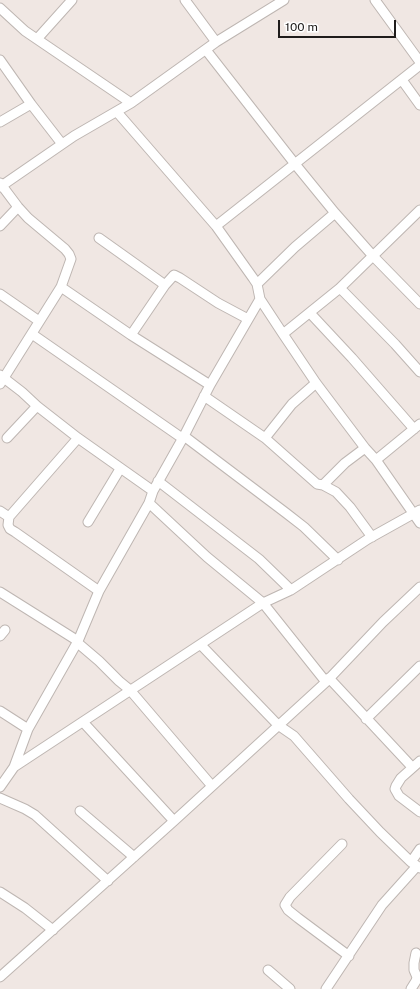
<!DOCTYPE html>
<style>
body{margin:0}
#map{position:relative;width:420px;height:989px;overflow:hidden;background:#f0e7e3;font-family:"Public Sans",sans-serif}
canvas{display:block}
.scale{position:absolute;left:278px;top:20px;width:118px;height:18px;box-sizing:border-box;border:2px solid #1f1c1b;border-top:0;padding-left:5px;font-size:12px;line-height:14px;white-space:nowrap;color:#1f1c1b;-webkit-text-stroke:3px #fff;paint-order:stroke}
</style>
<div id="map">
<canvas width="420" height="989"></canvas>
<div class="scale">100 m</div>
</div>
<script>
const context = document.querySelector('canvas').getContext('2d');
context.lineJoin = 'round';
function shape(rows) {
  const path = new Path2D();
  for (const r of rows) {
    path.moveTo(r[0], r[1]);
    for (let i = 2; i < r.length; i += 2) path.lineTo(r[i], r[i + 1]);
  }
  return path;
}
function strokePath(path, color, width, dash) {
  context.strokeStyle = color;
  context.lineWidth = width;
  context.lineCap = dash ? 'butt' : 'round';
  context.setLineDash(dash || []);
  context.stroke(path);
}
const street = shape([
 [185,0,216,42],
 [375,0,420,62],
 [0,8,25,31,131,103],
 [37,39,72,0],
 [206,50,295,164,335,213,373,256,420,304],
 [0,60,31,104,62,144],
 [402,80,420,105],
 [117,112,216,226,253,278,257,284,260,299,283,334,316,383,365,448,376,460,420,523],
 [0,122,31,104],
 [0,183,18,207,28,218,65,249,69,254,71,259,61,287,0,384],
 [0,187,74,136,131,103,216,42,284,0],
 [0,226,18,207],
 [216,226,420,65],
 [99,238,165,285],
 [257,284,295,247,335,213],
 [61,287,131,335,210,385],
 [340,288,395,344,420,372],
 [0,294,39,321],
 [310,313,352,358,414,429],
 [32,334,182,438],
 [283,334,340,288,420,210],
 [131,335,165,285,174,275,180,278,218,303,248,319],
 [0,375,22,392,37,406,78,438,153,491],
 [204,396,265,438,317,484,323,485,336,492,350,507,372,537],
 [184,436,286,513,304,527,338,560],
 [7,438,37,406],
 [78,438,9,517,8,525,10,529,15,532,99,591],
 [265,438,292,404,316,383],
 [376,460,420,424],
 [158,481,259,559,291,590],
 [323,485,345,463,365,448],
 [149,503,207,557,263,603,326,682],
 [0,511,9,517],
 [88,522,120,469],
 [0,592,78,641,79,644,99,661,119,681,130,690,212,786],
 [0,636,5,630],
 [201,645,278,725,294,736,349,799,380,832,411,862,420,868],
 [329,678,412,767],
 [0,711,28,729],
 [366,719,420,666],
 [83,722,174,821],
 [420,761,401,778,396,786,395,789,399,796,420,812],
 [14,767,263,603,291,590,368,539,420,510],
 [0,787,14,767,28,729,78,641,99,591,149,503,153,491,184,436,210,385,260,299],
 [0,798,25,809,35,815,108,881],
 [80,811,134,857],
 [342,844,290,897,285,905,288,910,298,918,349,956],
 [411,862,420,849],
 [0,892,25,908,53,930],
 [268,970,290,989],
 [0,977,174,821,326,682,383,622,420,587],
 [326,989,382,905,417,866],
 [411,989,416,981,417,977,414,970,414,963,416,953]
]);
strokePath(street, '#beb6b2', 11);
strokePath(street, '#fff', 9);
</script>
